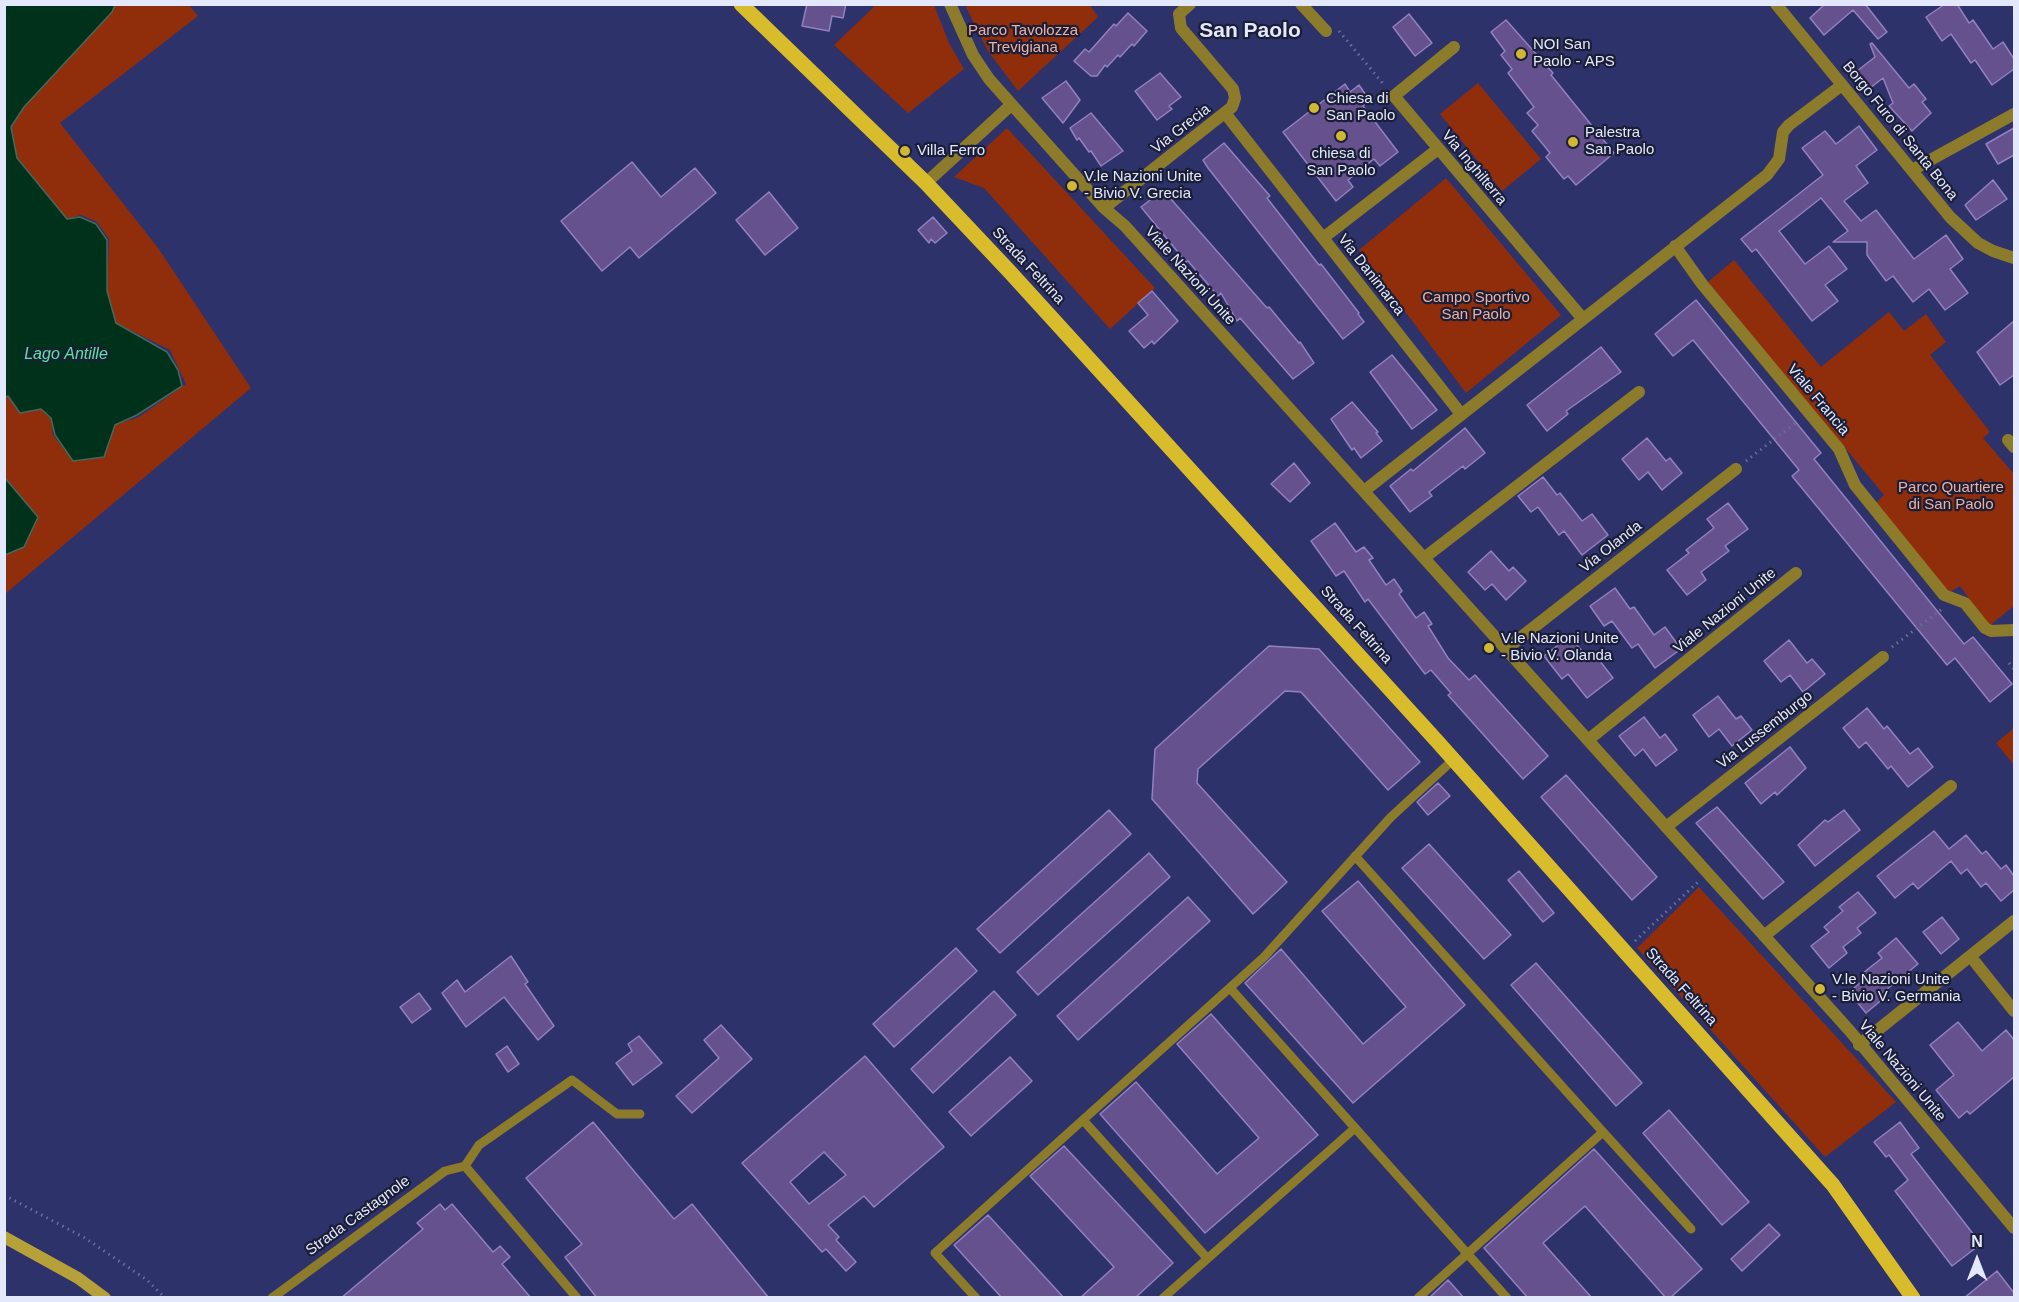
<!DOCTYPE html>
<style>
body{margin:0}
#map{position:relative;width:2019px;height:1302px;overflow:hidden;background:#2e326a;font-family:Helvetica,sans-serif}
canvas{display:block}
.frame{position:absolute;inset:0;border:6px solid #e4e8fd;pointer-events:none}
.north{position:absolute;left:1947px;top:1230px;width:60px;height:60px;-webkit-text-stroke:4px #1b1e37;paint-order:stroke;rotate:0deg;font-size:16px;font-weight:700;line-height:24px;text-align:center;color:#e4e8fd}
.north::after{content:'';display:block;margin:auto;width:21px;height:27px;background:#e4e8fd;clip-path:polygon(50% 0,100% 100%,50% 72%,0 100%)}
</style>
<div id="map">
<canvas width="2019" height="1302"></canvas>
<div class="frame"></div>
<div class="north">N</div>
</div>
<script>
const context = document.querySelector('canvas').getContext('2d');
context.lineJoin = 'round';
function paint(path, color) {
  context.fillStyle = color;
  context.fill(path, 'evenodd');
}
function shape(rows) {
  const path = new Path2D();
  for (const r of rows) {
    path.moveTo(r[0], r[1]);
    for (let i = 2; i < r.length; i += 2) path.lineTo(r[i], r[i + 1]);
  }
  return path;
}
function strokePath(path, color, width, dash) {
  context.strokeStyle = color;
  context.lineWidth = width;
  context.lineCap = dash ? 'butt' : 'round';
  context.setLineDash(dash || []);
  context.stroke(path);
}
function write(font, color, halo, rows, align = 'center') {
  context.font = font + ' Helvetica,sans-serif';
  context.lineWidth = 4.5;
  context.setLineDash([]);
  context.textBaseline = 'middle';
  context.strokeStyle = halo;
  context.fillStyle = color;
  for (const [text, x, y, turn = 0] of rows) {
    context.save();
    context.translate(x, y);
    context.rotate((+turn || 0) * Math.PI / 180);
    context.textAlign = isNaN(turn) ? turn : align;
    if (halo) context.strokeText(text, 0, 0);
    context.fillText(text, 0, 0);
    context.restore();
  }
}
const green = shape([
 [115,5,189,5,198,16,60,123,158,248,251,388,5,594,5,555,24,547,38,517,5,477,5,397,8,396,21,413,41,409,51,419,53,435,73,461,104,457,115,425,139,417,186,384,170,350,116,323,107,291,109,239,97,222,81,215,67,219,17,158,11,126,24,107,112,12],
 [876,5,934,5,949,43,964,69,908,113,834,45],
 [965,5,1090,5,1098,17,1018,91,988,51],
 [1478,83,1541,159,1502,191,1440,114],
 [1007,128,1155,288,1110,329,984,188,954,177],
 [1446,178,1561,315,1466,393,1359,250],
 [1734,260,1821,367,1889,312,1904,331,1926,314,1946,342,1930,355,1990,432,1983,438,2014,474,2014,606,1989,626,1960,586,1948,593,1876,503,1884,495,1708,282],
 [2014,728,2014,765,1996,743],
 [1699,887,1896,1102,1825,1157,1637,948]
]);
const water = shape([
 [5,4,115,5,112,12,24,107,11,127,17,158,67,219,80,217,96,224,107,240,107,291,116,323,167,352,178,370,182,386,137,415,115,425,104,457,73,461,55,435,51,418,41,409,20,413,8,396,5,397,5,4],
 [4,477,38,517,24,547,5,555,4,477]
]);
const building = shape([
 [807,4,846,4,843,18,832,16,829,31,802,26,807,4],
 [1825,4,1865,4,1887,32,1878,39,1853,10,1824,35,1810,18,1825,4],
 [1945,4,1957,4,1969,23,1973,20,1993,49,2003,42,2014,59,2014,69,1992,85,1975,60,1971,63,1951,34,1942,41,1926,17,1945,4],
 [1128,13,1147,31,1134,46,1132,44,1120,57,1118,55,1107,67,1105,65,1097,76,1091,76,1074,61,1085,49,1089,52,1114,24,1116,26,1128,13],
 [1409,14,1432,43,1415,56,1393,27,1409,14],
 [1506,20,1553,73,1551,75,1614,153,1576,185,1568,176,1564,179,1546,157,1550,153,1532,131,1538,125,1527,113,1534,107,1508,73,1512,69,1501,55,1505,51,1491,32,1506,20],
 [1872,43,1909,88,1914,84,1926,99,1922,102,1931,113,1912,131,1889,106,1893,103,1883,78,1870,88,1857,71,1875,57,1870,44,1872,43],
 [1160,73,1181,97,1169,106,1172,109,1157,120,1135,91,1160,73],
 [1066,81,1080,100,1063,123,1042,98,1066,81],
 [1345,84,1350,92,1359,85,1370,101,1363,106,1398,152,1380,166,1374,159,1348,180,1353,187,1336,201,1283,132,1345,84],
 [1091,113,1123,151,1101,166,1091,151,1089,152,1079,138,1077,140,1070,128,1091,113],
 [1859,126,1877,150,1856,166,1868,183,1844,201,1861,221,1876,210,1914,259,1946,235,1963,259,1950,269,1968,293,1945,310,1929,289,1913,302,1893,276,1886,281,1867,255,1867,242,1833,242,1848,231,1821,198,1779,231,1805,264,1829,246,1847,269,1825,285,1838,301,1812,321,1756,249,1752,252,1741,239,1823,175,1802,148,1825,131,1836,144,1859,126],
 [2014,128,2014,155,1998,164,1986,144,2014,128],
 [1224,143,1270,196,1267,198,1319,265,1321,264,1359,313,1358,314,1364,322,1343,339,1208,168,1203,160,1224,143],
 [632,162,661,197,695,168,716,193,639,258,630,247,602,271,561,221,632,162],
 [1993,180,2007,199,1976,220,1965,205,1993,180],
 [1163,190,1267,308,1269,307,1299,343,1300,342,1314,363,1293,379,1240,318,1237,321,1221,293,1218,296,1188,261,1186,262,1141,207,1163,190],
 [769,192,798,228,765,255,736,220,769,192],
 [933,217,947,233,935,243,931,239,929,243,918,230,933,217],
 [1152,291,1178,321,1154,344,1152,341,1144,348,1129,331,1148,315,1138,303,1152,291],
 [1696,300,1821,453,1814,459,1964,644,1973,637,2012,684,1990,702,1955,658,1947,665,1792,476,1799,470,1693,340,1673,356,1655,334,1696,300],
 [2014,321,2014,375,2000,385,1977,352,2014,321],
 [1601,347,1621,372,1566,411,1568,414,1547,431,1527,405,1601,347],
 [1392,355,1437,410,1412,429,1370,372,1392,355],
 [1352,402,1378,432,1376,433,1382,441,1361,458,1354,448,1352,450,1331,419,1352,402],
 [1465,428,1485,453,1465,469,1463,466,1429,492,1432,496,1410,512,1390,486,1411,469,1413,471,1465,428],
 [1647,438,1666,461,1670,458,1682,473,1662,490,1648,472,1639,480,1622,459,1647,438],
 [1294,463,1310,483,1290,502,1271,484,1294,463],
 [1543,477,1557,495,1560,493,1582,521,1592,514,1608,535,1582,555,1564,531,1559,535,1538,507,1531,512,1518,496,1543,477],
 [1728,503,1748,529,1725,546,1729,551,1701,572,1706,580,1687,595,1667,570,1689,553,1686,550,1714,528,1707,519,1728,503],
 [1335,523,1356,552,1364,547,1373,558,1369,560,1386,585,1394,579,1402,591,1399,594,1416,618,1424,612,1432,624,1428,626,1448,658,1469,680,1475,675,1548,756,1523,779,1448,695,1451,693,1431,670,1425,674,1368,599,1365,602,1344,571,1336,576,1311,541,1335,523],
 [1491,551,1509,571,1513,567,1526,581,1506,600,1492,584,1485,590,1468,572,1491,551],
 [1615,588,1630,609,1634,607,1654,635,1665,627,1681,649,1655,668,1638,644,1632,648,1612,621,1604,626,1590,606,1615,588],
 [1570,636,1589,660,1596,656,1613,678,1587,698,1568,674,1562,679,1544,656,1570,636],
 [1789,640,1807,663,1812,659,1825,674,1803,692,1790,675,1781,682,1764,661,1789,640],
 [1269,646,1319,649,1420,762,1388,790,1301,692,1285,691,1198,769,1197,783,1287,882,1253,914,1152,799,1155,749,1269,646],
 [1718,696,1736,719,1741,716,1752,730,1732,746,1719,729,1709,737,1693,715,1718,696],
 [1867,708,1884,729,1887,726,1910,754,1918,748,1933,767,1908,787,1891,766,1888,769,1866,742,1859,748,1843,728,1867,708],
 [1644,717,1660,738,1665,734,1677,750,1656,766,1643,749,1635,756,1619,736,1644,717],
 [1790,747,1806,768,1777,795,1775,792,1761,804,1745,783,1790,747],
 [1566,775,1657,877,1632,900,1541,797,1566,775],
 [1438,783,1450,796,1428,815,1417,802,1438,783],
 [1717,807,1784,882,1763,899,1696,823,1717,807],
 [1109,810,1131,834,1000,953,977,929,1109,810],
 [1844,810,1860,830,1815,866,1798,845,1825,820,1828,822,1844,810],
 [1934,831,1949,849,1966,835,1982,854,1986,851,2001,869,2006,865,2014,876,2014,890,2001,901,1986,883,1981,887,1967,869,1961,874,1951,861,1918,889,1913,883,1895,898,1877,876,1934,831],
 [1429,844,1511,935,1484,959,1402,868,1429,844],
 [1149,853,1170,877,1038,995,1017,972,1149,853],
 [1519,871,1554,913,1543,922,1508,880,1519,871],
 [1358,881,1465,1005,1353,1103,1245,983,1281,949,1363,1044,1406,1007,1322,911,1358,881],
 [1858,892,1876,913,1857,928,1861,933,1843,947,1847,953,1829,968,1811,946,1829,932,1824,927,1843,911,1839,907,1858,892],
 [1188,897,1210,921,1078,1040,1057,1016,1188,897],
 [1942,917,1959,939,1941,954,1923,932,1942,917],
 [1896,938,1918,964,1881,994,1884,998,1866,1013,1849,992,1867,977,1863,973,1882,958,1878,953,1896,938],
 [956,948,977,971,894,1047,873,1024,956,948],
 [511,956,528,982,525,984,554,1026,538,1040,504,997,466,1027,442,993,457,980,465,992,511,956],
 [1536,963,1642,1083,1616,1106,1511,985,1536,963],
 [994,991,1016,1015,933,1093,911,1069,994,991],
 [419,993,431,1009,412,1023,400,1007,419,993],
 [1211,1014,1318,1135,1205,1233,1100,1114,1136,1082,1217,1174,1259,1138,1177,1044,1211,1014],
 [1958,1022,1982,1051,2006,1030,2014,1040,2014,1077,1970,1114,1967,1111,1959,1118,1936,1090,1954,1075,1930,1045,1958,1022],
 [721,1025,752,1059,692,1113,676,1096,719,1058,704,1040,721,1025],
 [639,1036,662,1063,633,1085,616,1063,632,1051,628,1044,639,1036],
 [507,1046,519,1064,508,1072,496,1054,507,1046],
 [865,1056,944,1147,874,1207,864,1196,828,1225,839,1237,836,1240,856,1262,846,1271,826,1249,822,1252,742,1163,865,1056],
 [824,1152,846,1175,809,1204,790,1182,824,1152],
 [1010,1057,1032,1081,971,1136,949,1112,1010,1057],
 [1669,1110,1749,1202,1722,1225,1643,1133,1669,1110],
 [593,1122,674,1219,692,1204,769,1298,597,1298,565,1257,582,1244,526,1178,593,1122],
 [1900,1122,1919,1148,1911,1154,1981,1244,1952,1266,1895,1191,1908,1180,1889,1155,1886,1157,1874,1142,1900,1122],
 [1064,1146,1173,1263,1135,1298,1080,1298,1114,1267,1030,1176,1064,1146],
 [1594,1149,1702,1269,1670,1298,1666,1298,1585,1206,1543,1243,1592,1298,1528,1298,1484,1248,1594,1149],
 [440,1204,445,1210,452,1204,493,1252,500,1246,510,1257,502,1264,531,1298,341,1298,423,1229,417,1223,440,1204],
 [988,1215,1064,1298,1002,1298,954,1245,988,1215],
 [1769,1224,1780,1235,1742,1271,1731,1259,1769,1224],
 [1997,1271,2014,1293,2014,1298,1964,1298,1997,1271],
 [1448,1280,1464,1298,1429,1298,1448,1280]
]);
const path = shape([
 [1339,31,1385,86],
 [1746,461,1798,421],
 [1892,647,1942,609],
 [2009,663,2014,669],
 [1635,941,1698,882],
 [4,1195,85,1238,147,1280,165,1298]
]);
const lane = shape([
 [1355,856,1603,1132,1418,1298],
 [1230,988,1507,1298],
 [1083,1120,1207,1258],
 [1603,1132,1691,1229],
 [465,1166,479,1145,572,1080,617,1114,640,1114],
 [272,1298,445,1171,465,1166,577,1298],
 [976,1298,935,1253,1264,957,1391,817,1454,759],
 [1163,1298,1355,1128]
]);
const street = shape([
 [950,4,973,55,989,79,1104,208,1125,226,1849,1030,2014,1228],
 [1301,4,1326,31],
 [1776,4,1950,217,1978,243,1993,251,2014,258],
 [1454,47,1394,96,1583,319],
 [1225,113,1461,414],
 [1912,170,2014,114],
 [926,183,1011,105],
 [1104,208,1232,107,1235,98,1233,89,1181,28,1179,14,1190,4],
 [1323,238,1438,149],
 [1675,246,1702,284,1839,449,1855,485,1944,595,1965,603,1985,628,1991,631,2014,630],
 [2008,440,2014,447],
 [1364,491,1767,175,1779,159,1783,132,1789,125,1842,85],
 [1424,558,1639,392],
 [1506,649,1736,469],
 [1588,740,1796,573],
 [1666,827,1883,657],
 [1764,936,1951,786],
 [1975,962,2014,1011],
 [1859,1045,2014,921]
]);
const secondary = shape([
 [4,1237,78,1278,105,1298]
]);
const primary = shape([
 [741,4,926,183,1009,271,1436,740,1833,1185,1913,1298]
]);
const markers = [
 [1521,54,6,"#d1b736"],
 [1314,108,6,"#d1b736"],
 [1341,136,6,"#d1b736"],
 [1573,142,6,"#d1b736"],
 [905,151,6,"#d1b736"],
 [1072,186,6,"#d1b736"],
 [1489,648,6,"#d1b736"],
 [1820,989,6,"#d1b736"]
];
const parkNames = [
 ["Parco Tavolozza",1023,31],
 ["Trevigiana",1023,48],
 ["Campo Sportivo",1476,298],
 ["San Paolo",1476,315],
 ["Parco Quartiere",1951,488],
 ["di San Paolo",1951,505]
];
const poiNames = [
 ["NOI San",1533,45],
 ["Paolo - APS",1533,62],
 ["Chiesa di",1326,99],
 ["San Paolo",1326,116],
 ["Palestra",1585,133],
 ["San Paolo",1585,150],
 ["Villa Ferro",917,151],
 ["chiesa di",1341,154,"center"],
 ["San Paolo",1341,171,"center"],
 ["V.le Nazioni Unite",1084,177],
 ["- Bivio V. Grecia",1084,194],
 ["V.le Nazioni Unite",1501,639],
 ["- Bivio V. Olanda",1501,656],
 ["V.le Nazioni Unite",1832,980],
 ["- Bivio V. Germania",1832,997]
];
const streetNames = [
 ["Via Grecia",1181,129,-38],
 ["Borgo Furo di Santa Bona",1900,131,51],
 ["Via Inghilterra",1474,168,50],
 ["Strada Feltrina",1028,266,47],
 ["Via Danimarca",1371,275,52],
 ["Viale Nazioni Unite",1190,276,48],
 ["Viale Francia",1818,400,50],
 ["Via Olanda",1611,547,-38],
 ["Viale Nazioni Unite",1725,611,-39],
 ["Strada Feltrina",1356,625,48],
 ["Via Lussemburgo",1765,730,-38],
 ["Strada Feltrina",1681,987,48],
 ["Viale Nazioni Unite",1902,1071,50],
 ["Strada Castagnole",358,1216,-36]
];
const waterNames = [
 ["Lago Antille",66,355]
];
const districtNames = [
 ["San Paolo",1250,31]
];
paint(green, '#902e0c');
paint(water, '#00321b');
strokePath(water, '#44695f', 1.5);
paint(building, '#64518d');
strokePath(building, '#9380c0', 1.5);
strokePath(path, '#6a6e9a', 3, [1.5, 4.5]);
strokePath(lane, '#8c7b2a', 9);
strokePath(street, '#8c7b2a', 12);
strokePath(secondary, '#b6a03a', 12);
strokePath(primary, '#d8bc2b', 15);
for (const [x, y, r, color] of markers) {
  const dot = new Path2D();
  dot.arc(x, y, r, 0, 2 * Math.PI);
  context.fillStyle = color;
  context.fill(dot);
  strokePath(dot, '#1b1e37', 2);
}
write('15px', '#eeb09d', '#1b1e37', parkNames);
write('15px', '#e4e8fd', '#1b1e37', poiNames, 'left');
write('15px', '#e4e8fd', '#1b1e37', streetNames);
write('italic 16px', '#5be39c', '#1b1e37', waterNames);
write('bold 21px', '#e4e8fd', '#1b1e37', districtNames);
</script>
